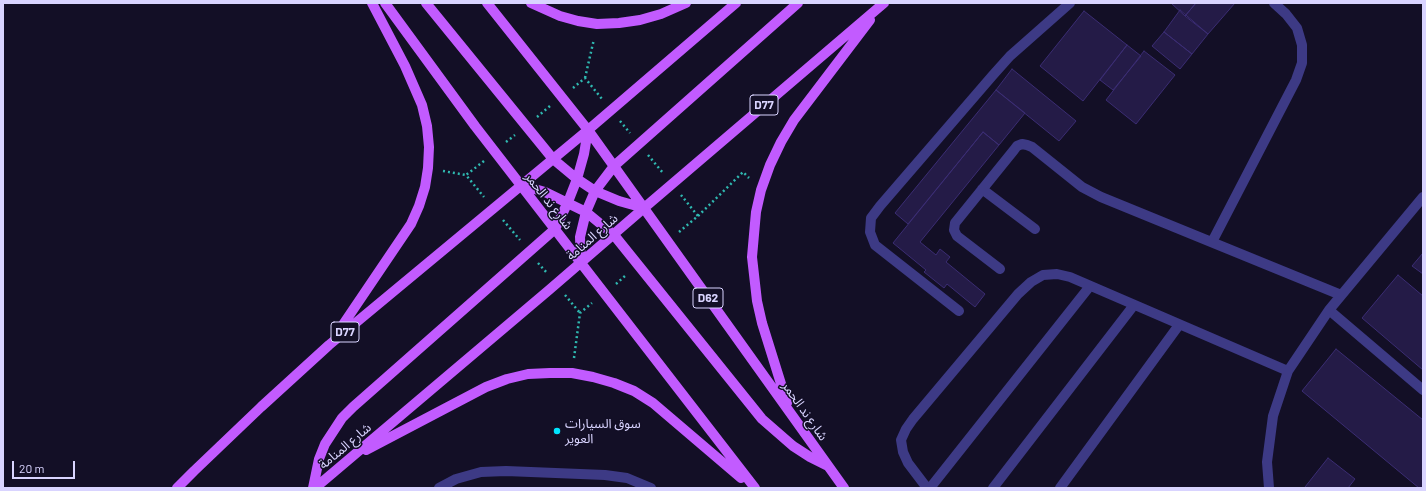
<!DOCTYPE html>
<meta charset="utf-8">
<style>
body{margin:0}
#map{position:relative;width:1426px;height:491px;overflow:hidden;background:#130f26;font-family:Barlow,sans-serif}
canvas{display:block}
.frame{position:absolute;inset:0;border:4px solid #d9d4ff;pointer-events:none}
.scale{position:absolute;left:12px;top:461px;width:63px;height:18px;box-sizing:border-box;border:2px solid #d9d4ff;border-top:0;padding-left:5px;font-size:12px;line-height:14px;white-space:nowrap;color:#d9d4ff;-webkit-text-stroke:3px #130f26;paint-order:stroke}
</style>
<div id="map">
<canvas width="1426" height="491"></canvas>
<div class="frame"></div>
<div class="scale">20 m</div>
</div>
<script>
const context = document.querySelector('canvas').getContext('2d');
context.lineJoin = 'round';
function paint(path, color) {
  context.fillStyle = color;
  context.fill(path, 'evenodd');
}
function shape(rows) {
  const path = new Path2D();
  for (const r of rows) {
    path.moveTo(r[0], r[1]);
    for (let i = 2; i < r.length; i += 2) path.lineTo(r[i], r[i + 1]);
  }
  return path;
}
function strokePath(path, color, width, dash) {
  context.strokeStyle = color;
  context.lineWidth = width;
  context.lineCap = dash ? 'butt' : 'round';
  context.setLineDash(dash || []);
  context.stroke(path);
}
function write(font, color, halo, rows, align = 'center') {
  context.font = font + ' Barlow,"Noto Sans Arabic",sans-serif';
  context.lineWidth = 3;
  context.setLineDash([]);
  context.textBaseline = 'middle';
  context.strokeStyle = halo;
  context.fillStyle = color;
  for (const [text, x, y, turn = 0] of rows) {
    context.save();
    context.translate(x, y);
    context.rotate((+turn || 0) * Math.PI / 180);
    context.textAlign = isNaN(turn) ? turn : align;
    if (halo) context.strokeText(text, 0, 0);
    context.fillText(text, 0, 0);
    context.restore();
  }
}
const building = shape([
 [1171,3,1196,3,1185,16,1171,3],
 [1196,3,1235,3,1208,34,1185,16,1196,3],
 [1180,10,1208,34,1192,54,1164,32,1180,10],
 [1084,11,1127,45,1083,101,1040,66,1084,11],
 [1164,32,1192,54,1180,69,1152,46,1164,32],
 [1127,45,1141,56,1113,90,1100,80,1127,45],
 [1144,51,1175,75,1136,124,1106,100,1144,51],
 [1012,69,1076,121,1059,141,996,90,1012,69],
 [996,90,1025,113,999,145,983,132,908,224,895,213,996,90],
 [983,132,999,145,920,242,936,255,940,249,950,257,946,262,985,294,975,307,947,284,944,288,924,272,926,270,893,243,983,132],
 [1423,253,1423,274,1412,266,1423,253],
 [1398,275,1423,296,1423,370,1362,318,1398,275],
 [1336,349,1423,420,1423,488,1419,488,1302,391,1336,349],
 [1328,458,1355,479,1348,488,1305,488,1305,487,1328,458]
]);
const path = shape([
 [585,78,594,39],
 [573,88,585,78,602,99],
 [537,117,550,106],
 [620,121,630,133],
 [506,142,515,135],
 [648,155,663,173],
 [484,161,466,175,484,197],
 [443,171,466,175],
 [698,216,743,172,749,178],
 [503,220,520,240],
 [679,232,698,216,681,195],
 [538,263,547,273],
 [616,284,626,275],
 [565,295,580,313],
 [574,358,580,313,592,303]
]);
const minor = shape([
 [982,189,1035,229],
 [1212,242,1296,80,1302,63,1302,45,1297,28,1286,14,1274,3],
 [1000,269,957,236,954,230,955,223,1014,150,1017,146,1022,144,1027,145,1032,147,1082,187,1101,197,1341,295],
 [1329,310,1423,390],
 [959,311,875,245,870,232,871,218,880,206,993,75,1010,56,1070,3],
 [439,488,456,479,481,472,506,471,605,475,627,478,651,488],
 [927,488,908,463,903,452,901,440,906,429,913,419,1018,294,1031,282,1043,275,1057,274,1070,277,1288,371],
 [930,488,1090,286],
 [993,488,1134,305],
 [1060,488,1179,325],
 [1269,488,1267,462,1273,416,1288,371,1329,310,1423,197]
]);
const major = shape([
 [385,3,475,126,755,488],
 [426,3,553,159,577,179,595,191,619,201,644,208],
 [487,3,588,130,844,488],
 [531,3,560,16,578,21,597,24,619,23,640,20,661,14,686,3],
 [521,185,545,192,586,212,614,235,762,419,793,446,810,457,826,465],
 [581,263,580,237,586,212,595,191,614,166,798,3],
 [336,335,411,224,419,206,425,187,428,168,429,147,427,126,422,105,405,66,372,3],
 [787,403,762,323,757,301,752,257,756,212,761,190,770,165,781,142,794,120,870,20],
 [366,450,486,387,507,379,528,374,550,373,572,373,593,377,614,383,634,391,653,403,741,478],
 [177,488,194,471,261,407,329,345,588,130,736,3],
 [313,488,319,459,325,444,342,418,353,407,555,229,568,202,577,179,584,154,588,130],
 [315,488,549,290,644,208,884,3]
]);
const markers = [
 [557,431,4,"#00e5ff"]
];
const shields = [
 [764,105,28],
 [708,298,30],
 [345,332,28]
];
const shieldNames = [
 ["D77",764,105],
 ["D62",708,298],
 ["D77",345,332]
];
const streetNames = [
 ["شارع ند الحمر",549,201,52],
 ["شارع المنامة",592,237,-41],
 ["شارع ند الحمر",805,411,55],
 ["شارع المنامة",345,446,-40]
];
const poiNames = [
 ["سوق السيارات",565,424],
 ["العوير",565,439]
];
paint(building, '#241b47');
strokePath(building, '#3b2d73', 1);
strokePath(path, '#2fb8b0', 2.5, [2, 3]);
strokePath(minor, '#3d3a85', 10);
strokePath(major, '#c25bff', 10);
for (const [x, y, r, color] of markers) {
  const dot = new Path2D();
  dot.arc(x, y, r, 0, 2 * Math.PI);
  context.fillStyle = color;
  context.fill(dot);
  strokePath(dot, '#130f26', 1.5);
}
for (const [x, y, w] of shields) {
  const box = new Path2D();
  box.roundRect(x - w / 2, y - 10, w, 20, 3);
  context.fillStyle = '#130f26';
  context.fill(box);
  strokePath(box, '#d9d4ff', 1);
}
write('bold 12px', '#d9d4ff', null, shieldNames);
write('13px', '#d9d4ff', '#130f26', streetNames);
write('13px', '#d9d4ff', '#130f26', poiNames, 'left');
</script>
